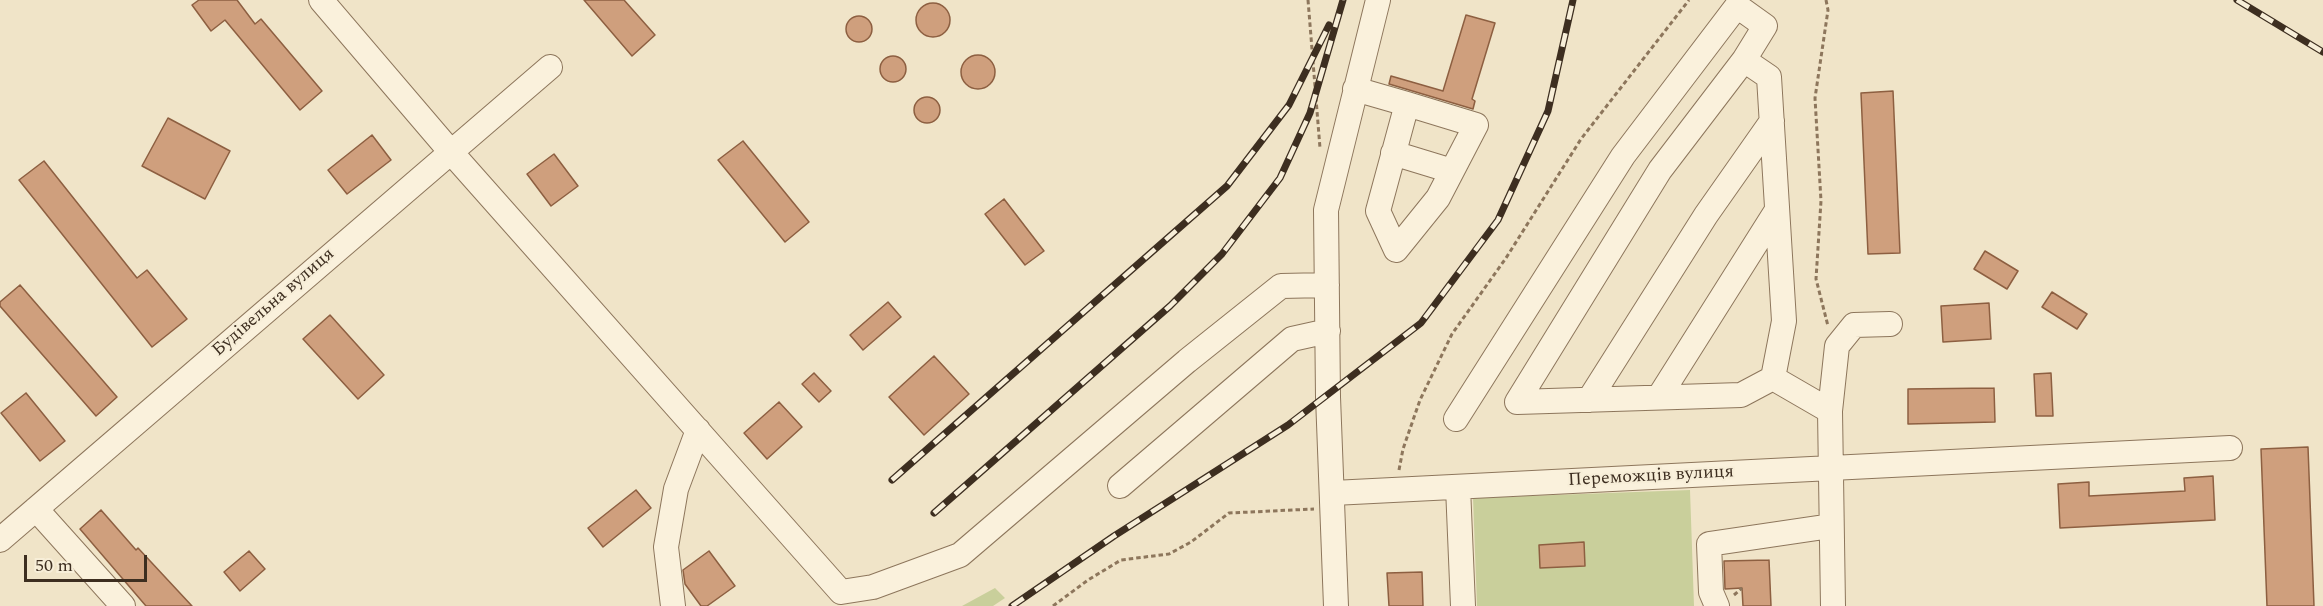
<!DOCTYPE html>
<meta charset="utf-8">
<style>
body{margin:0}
#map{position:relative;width:2323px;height:606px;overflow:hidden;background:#f0e4c8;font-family:Spectral,serif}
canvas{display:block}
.scale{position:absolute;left:24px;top:555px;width:123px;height:27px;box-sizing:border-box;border:3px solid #3d2e20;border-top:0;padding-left:8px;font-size:18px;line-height:21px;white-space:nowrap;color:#3d2e20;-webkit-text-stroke:4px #f7eed8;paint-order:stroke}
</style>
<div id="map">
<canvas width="2323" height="606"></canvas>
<div class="scale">50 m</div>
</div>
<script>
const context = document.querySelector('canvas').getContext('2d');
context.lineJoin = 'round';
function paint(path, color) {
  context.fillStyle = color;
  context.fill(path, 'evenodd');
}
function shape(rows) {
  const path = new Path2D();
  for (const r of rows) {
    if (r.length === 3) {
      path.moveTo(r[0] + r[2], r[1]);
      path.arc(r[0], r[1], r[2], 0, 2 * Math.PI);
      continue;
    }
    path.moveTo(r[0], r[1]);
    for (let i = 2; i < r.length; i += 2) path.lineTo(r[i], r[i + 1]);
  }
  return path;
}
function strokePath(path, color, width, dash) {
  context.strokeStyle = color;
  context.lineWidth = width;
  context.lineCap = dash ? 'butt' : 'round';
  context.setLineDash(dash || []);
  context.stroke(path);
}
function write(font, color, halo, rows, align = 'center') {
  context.font = font + ' Spectral,serif';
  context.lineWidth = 4.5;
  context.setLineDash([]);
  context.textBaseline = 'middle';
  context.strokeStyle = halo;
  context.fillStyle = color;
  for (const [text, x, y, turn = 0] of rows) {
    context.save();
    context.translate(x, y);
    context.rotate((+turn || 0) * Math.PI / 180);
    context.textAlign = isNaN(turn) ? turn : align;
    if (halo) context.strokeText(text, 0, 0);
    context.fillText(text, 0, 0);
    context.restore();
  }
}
const green = shape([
 [1690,490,1694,606,1477,606,1473,498],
 [995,588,1005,598,993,606,962,606]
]);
const building = shape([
 [199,0,237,0,255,24,261,19,322,91,300,110,225,20,211,31,192,5,199,0],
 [584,0,624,0,655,35,632,56,584,0],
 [933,20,17],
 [1466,15,1495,23,1472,99,1475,101,1473,109,1389,84,1391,76,1443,91,1466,15],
 [859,29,13],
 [978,72,17],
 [893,69,13],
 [1893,91,1900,253,1868,254,1861,93,1893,91],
 [927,110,13],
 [168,118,230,151,205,199,142,166,168,118],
 [372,135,391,160,347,194,328,170,372,135],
 [743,141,809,222,785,242,718,160,743,141],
 [554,154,578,186,551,206,527,174,554,154],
 [44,161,137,278,147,270,187,319,152,347,19,180,44,161],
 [1004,199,1044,251,1025,265,985,214,1004,199],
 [1985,251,2018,271,2007,289,1974,269,1985,251],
 [20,285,117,397,96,416,0,306,0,302,20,285],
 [2052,292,2087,314,2077,329,2042,307,2052,292],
 [888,302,901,317,863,350,850,335,888,302],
 [1989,303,1991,339,1943,342,1941,306,1989,303],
 [330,315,384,375,358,399,303,339,330,315],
 [934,356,969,394,924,435,889,397,934,356],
 [814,373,831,391,819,402,802,384,814,373],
 [2051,373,2053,416,2036,416,2034,374,2051,373],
 [1994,388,1995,422,1908,424,1908,389,1994,388],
 [26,393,65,441,40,461,1,413,26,393],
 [779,402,802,427,767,459,744,433,779,402],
 [2308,447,2314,606,2267,606,2261,449,2308,447],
 [2213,476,2215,520,2060,528,2058,484,2089,482,2089,496,2185,491,2184,478,2213,476],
 [636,490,651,508,603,547,588,528,636,490],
 [101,510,136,550,138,548,192,606,146,606,80,529,101,510],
 [1584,542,1585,566,1540,568,1539,545,1584,542],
 [249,551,265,569,240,591,224,572,249,551],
 [709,551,735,586,707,606,701,606,685,584,683,570,709,551],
 [1769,560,1771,606,1743,606,1742,588,1725,589,1724,561,1769,560],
 [1422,572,1423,606,1389,606,1387,573,1422,572]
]);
const path = shape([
 [1308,0,1320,148],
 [1826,0,1828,10,1815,98,1821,201,1816,279,1828,326],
 [1399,470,1403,449,1420,400,1452,334,1506,258,1581,139,1689,0],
 [1734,595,1742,588],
 [1053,606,1088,580,1121,560,1169,554,1191,542,1229,513,1314,509]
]);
const minor = shape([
 [321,0,450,151,841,592,873,587,960,555,1187,361,1281,286,1327,285],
 [1355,89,1407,104,1476,125,1438,198,1396,250,1378,211,1407,104],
 [1393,153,1452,171],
 [1773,378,1830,411],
 [1659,397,1777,210],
 [1589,400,1706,215,1772,121],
 [1456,419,1623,156,1737,6,1765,26,1744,60,1769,77,1784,321,1773,378,1741,395,1517,402,1660,170,1744,60],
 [1120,486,1292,339,1328,331],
 [1458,487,1463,606],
 [1333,493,2230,448],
 [36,509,123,606],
 [0,540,550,67],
 [673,606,666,547,676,489,698,430],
 [1336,606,1328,397,1326,210,1378,0],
 [1717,606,1711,592,1709,544,1831,526],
 [1833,606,1830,411,1837,346,1854,325,1890,324]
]);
const rail = shape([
 [2237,0,2323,52],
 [892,480,1227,186,1289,105,1329,25],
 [934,513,1170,306,1222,254,1280,178,1310,113,1343,0],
 [1012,606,1114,536,1288,425,1421,323,1498,220,1548,111,1573,0]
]);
const streetNames = [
 ["Будівельна вулиця",274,303,-41],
 ["Переможців вулиця",1651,477,-3]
];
paint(green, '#c9cf9b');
paint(building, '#cf9f7d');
strokePath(building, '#8d5f41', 1.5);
strokePath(minor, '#8d765c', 26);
strokePath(path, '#8d765c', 3, [4.5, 3]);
strokePath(minor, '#faf1dc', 24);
strokePath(rail, '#3d2e20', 7);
strokePath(rail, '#f7eed8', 4.5, [14]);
write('18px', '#3d2e20', '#f7eed8', streetNames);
</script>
